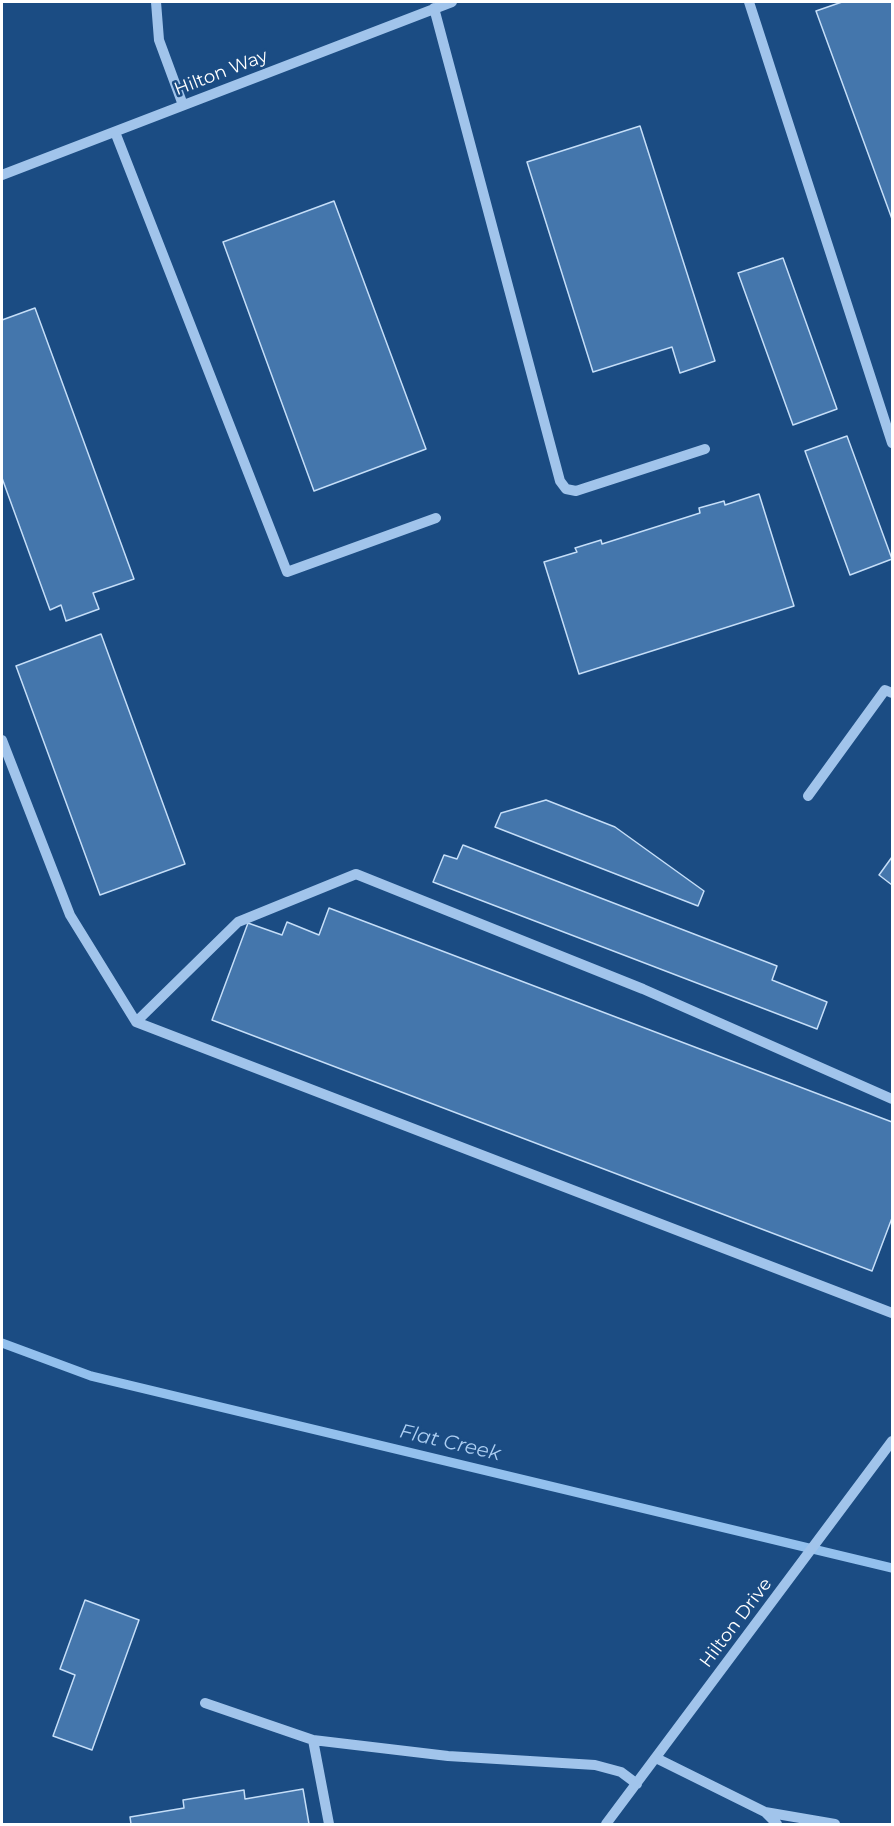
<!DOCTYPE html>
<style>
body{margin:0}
#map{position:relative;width:894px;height:1826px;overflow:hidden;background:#1b4c83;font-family:Montserrat,sans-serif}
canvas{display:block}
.frame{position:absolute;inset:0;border:3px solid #fff;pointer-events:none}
</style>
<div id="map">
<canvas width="894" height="1826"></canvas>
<div class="frame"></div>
</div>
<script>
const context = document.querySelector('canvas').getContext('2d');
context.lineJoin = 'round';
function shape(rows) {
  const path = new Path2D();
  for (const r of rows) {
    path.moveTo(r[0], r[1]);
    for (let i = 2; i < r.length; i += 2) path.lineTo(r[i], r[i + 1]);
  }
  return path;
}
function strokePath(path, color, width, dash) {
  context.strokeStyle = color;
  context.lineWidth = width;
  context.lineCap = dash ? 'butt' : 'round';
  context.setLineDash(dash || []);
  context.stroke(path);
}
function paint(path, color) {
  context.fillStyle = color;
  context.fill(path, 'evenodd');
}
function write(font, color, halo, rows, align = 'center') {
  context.font = font + ' Montserrat,sans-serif';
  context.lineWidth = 5;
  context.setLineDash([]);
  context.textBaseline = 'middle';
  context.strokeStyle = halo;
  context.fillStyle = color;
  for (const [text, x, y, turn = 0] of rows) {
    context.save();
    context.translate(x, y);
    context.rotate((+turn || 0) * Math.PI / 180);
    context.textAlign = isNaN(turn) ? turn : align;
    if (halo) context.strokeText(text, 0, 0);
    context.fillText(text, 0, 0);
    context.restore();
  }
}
const stream = shape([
 [2,1343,91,1376,892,1568]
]);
const building = shape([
 [842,2,892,2,892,219,816,11,842,2],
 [640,126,715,361,680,373,672,347,593,372,527,162,640,126],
 [334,201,426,449,314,491,223,242,334,201],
 [783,258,837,409,793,425,738,273,783,258],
 [35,308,134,579,93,593,99,609,66,621,61,605,50,610,2,478,2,320,35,308],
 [847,436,892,559,850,575,805,451,847,436],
 [759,494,794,606,579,674,544,562,577,552,575,548,601,540,602,544,700,513,699,508,724,501,725,505,759,494],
 [101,634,185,864,100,895,16,666,101,634],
 [546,800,615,827,704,891,698,906,495,827,501,813,546,800],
 [463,845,777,966,772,980,827,1002,817,1029,433,882,444,855,457,859,463,845],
 [892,857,892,885,879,875,892,857],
 [329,908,892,1122,892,1218,872,1271,212,1020,248,923,282,935,287,922,319,935,329,908],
 [85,1600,139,1620,92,1750,53,1736,75,1675,60,1669,85,1600],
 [303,1789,309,1824,131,1824,130,1817,184,1808,183,1800,244,1790,245,1799,303,1789]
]);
const minor = shape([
 [156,2,159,40,183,105],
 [749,2,892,443],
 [434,8,560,481,566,489,576,491,705,449],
 [115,132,287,572,436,518],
 [2,175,452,2],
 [2,740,70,915,136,1022],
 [808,796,885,690,892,693],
 [892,1099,643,989,356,874,238,922,136,1022,892,1313],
 [205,1703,313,1740,329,1824],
 [313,1740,448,1756,595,1765,621,1772,637,1784],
 [656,1758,765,1812,777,1824],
 [765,1812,835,1824],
 [606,1824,892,1441]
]);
const streetNames = [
 ["Hilton Way",221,73,-21],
 ["Hilton Drive",736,1623,-53]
];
const waterNames = [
 ["Flat Creek",450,1443,13]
];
strokePath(stream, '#93c0ed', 9);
paint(building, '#4476ac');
strokePath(building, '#c5def8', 1.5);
strokePath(minor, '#a1c4eb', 10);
write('18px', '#fff', '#1b4c83', streetNames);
write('italic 20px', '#accef2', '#1b4c83', waterNames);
</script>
